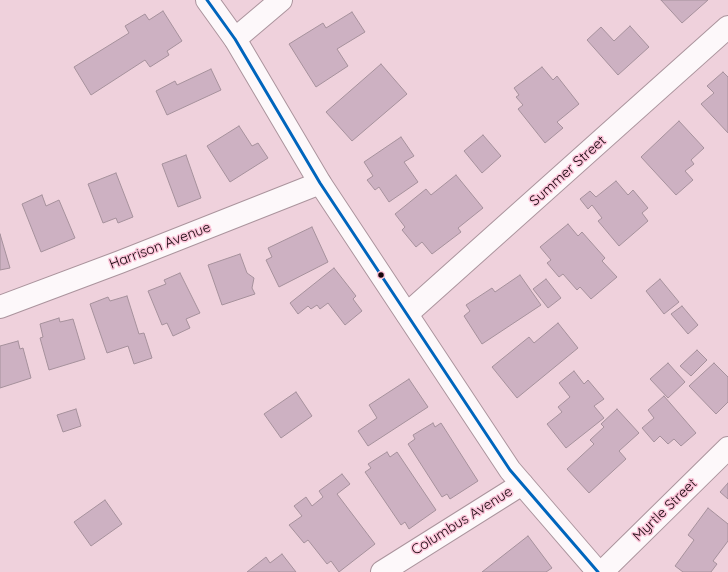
<!DOCTYPE html>
<style>
body{margin:0}
canvas{display:block;background:#efd1dc}
</style>
<canvas width="728" height="572"></canvas>
<script>
const context = document.querySelector('canvas').getContext('2d');
context.lineJoin = 'round';
function paint(path, color) {
  context.fillStyle = color;
  context.fill(path, 'evenodd');
}
function shape(rows) {
  const path = new Path2D();
  for (const r of rows) {
    path.moveTo(r[0], r[1]);
    for (let i = 2; i < r.length; i += 2) path.lineTo(r[i], r[i + 1]);
  }
  return path;
}
function strokePath(path, color, width, dash) {
  context.strokeStyle = color;
  context.lineWidth = width;
  context.lineCap = dash ? 'butt' : 'round';
  context.setLineDash(dash || []);
  context.stroke(path);
}
function write(font, color, halo, rows, align = 'center') {
  context.font = font + ' Quicksand,sans-serif';
  context.lineWidth = 3;
  context.setLineDash([]);
  context.textBaseline = 'middle';
  context.strokeStyle = halo;
  context.fillStyle = color;
  for (const [text, x, y, turn = 0] of rows) {
    context.save();
    context.translate(x, y);
    context.rotate((+turn || 0) * Math.PI / 180);
    context.textAlign = isNaN(turn) ? turn : align;
    if (halo) context.strokeText(text, 0, 0);
    context.fillText(text, 0, 0);
    context.restore();
  }
}
const building = shape([
 [661,0,708,0,682,23,661,0],
 [163,11,182,41,167,51,169,55,150,67,145,60,91,95,74,67,129,33,125,26,145,14,149,20,163,11],
 [352,12,365,32,337,49,348,66,316,87,289,44,323,23,326,28,352,12],
 [630,26,649,47,618,75,587,40,601,27,614,41,630,26],
 [381,64,407,94,352,141,326,112,381,64],
 [542,67,553,80,557,76,579,104,557,122,563,128,545,143,518,109,523,105,516,97,519,95,514,88,542,67],
 [211,69,221,90,167,115,156,91,175,81,177,85,211,69],
 [723,72,728,77,728,133,701,104,714,93,707,86,723,72],
 [679,121,704,148,691,160,694,164,685,171,693,180,676,195,641,157,679,121],
 [239,126,252,146,258,143,268,158,230,182,207,146,239,126],
 [483,135,501,156,482,173,464,151,483,135],
 [401,137,414,156,404,162,418,182,389,202,379,187,375,190,367,180,373,176,364,162,401,137],
 [186,155,201,198,178,207,162,164,186,155],
 [116,173,133,217,118,223,116,218,103,223,88,184,116,173],
 [456,175,483,208,458,228,461,232,432,254,422,242,416,247,402,230,405,227,395,214,426,189,431,195,456,175],
 [616,181,628,195,633,190,648,208,642,213,648,221,619,246,598,221,602,218,592,205,588,209,580,199,590,191,596,197,616,181],
 [42,195,46,206,59,200,75,238,41,252,22,204,42,195],
 [568,224,578,236,582,232,605,258,602,261,617,277,591,299,580,287,577,290,563,274,559,277,547,263,551,260,540,247,568,224],
 [312,227,328,262,279,287,266,260,272,257,268,248,312,227],
 [0,234,10,268,0,270,0,234],
 [240,254,247,273,254,278,252,288,255,294,222,305,208,265,240,254],
 [334,268,356,296,353,299,362,311,345,325,328,303,320,309,317,305,311,309,308,306,298,314,290,303,334,268],
 [180,273,200,313,186,319,190,328,173,336,167,323,162,325,148,291,166,284,164,280,180,273],
 [520,275,541,305,482,344,464,316,470,311,466,305,492,288,495,292,520,275],
 [546,279,561,298,548,308,533,289,546,279],
 [660,279,679,302,664,314,646,291,660,279],
 [127,296,139,334,144,333,152,358,134,364,128,346,107,353,90,304,108,297,110,301,127,296],
 [682,306,698,325,688,334,671,314,682,306],
 [59,318,60,322,73,319,85,359,49,370,40,338,43,337,40,324,59,318],
 [558,323,578,348,517,398,492,367,529,337,534,343,558,323],
 [18,341,20,349,23,348,31,378,0,388,0,346,18,341],
 [697,350,707,360,691,376,680,366,697,350],
 [668,363,685,382,668,398,650,379,668,363],
 [714,363,728,377,728,402,716,414,689,386,714,363],
 [574,371,584,384,588,380,604,399,594,406,604,418,566,448,547,424,562,412,558,407,570,397,559,383,574,371],
 [409,379,428,407,368,446,358,431,377,418,369,405,409,379],
 [296,392,312,416,281,438,264,414,296,392],
 [664,396,696,433,681,446,674,439,668,444,660,436,654,442,642,428,654,418,648,410,664,396],
 [76,409,81,426,63,432,57,415,76,409],
 [617,409,639,433,619,451,626,459,589,493,567,469,594,444,590,440,604,427,601,424,617,409],
 [433,423,435,427,441,423,478,481,450,499,447,494,442,497,408,444,415,439,413,435,433,423],
 [387,452,390,457,397,452,436,510,409,529,405,522,401,525,365,472,371,468,368,464,387,452],
 [342,474,350,484,337,494,375,544,339,572,331,561,327,564,308,540,304,543,289,525,302,516,294,506,306,497,312,506,323,497,319,491,342,474],
 [728,483,728,499,720,492,728,483],
 [105,500,122,524,91,546,74,522,105,500],
 [708,508,728,524,728,541,713,561,717,564,711,572,683,572,675,566,694,540,688,535,708,508],
 [528,536,552,568,546,572,482,572,528,536],
 [282,554,296,572,247,572,266,557,270,563,282,554]
]);
const minor = shape([
 [235,39,281,0],
 [0,307,120,262,320,183],
 [407,314,728,27],
 [382,572,522,484],
 [602,572,728,448]
]);
const secondary = shape([
 [207,0,235,39,320,183,510,470,598,572]
]);
const bus1 = shape([
 [207,0,235,39,320,183,510,470,598,572]
]);
const markers = [
 [381,275,3.5,"#16050c"]
];
const streetNames = [
 ["Summer Street",568,171,-42],
 ["Harrison Avenue",160,246,-21],
 ["Myrtle Street",665,510,-44],
 ["Columbus Avenue",462,521,-32]
];
paint(building, '#cdb1c2');
strokePath(building, '#a6919c', 1);
strokePath(minor, '#ab949d', 24);
strokePath(secondary, '#ab949d', 24);
strokePath(minor, '#fdf8fa', 22);
strokePath(secondary, '#fdf8fa', 22);
strokePath(bus1, '#0065bd', 3);
for (const [x, y, r, color] of markers) {
  const dot = new Path2D();
  dot.arc(x, y, r, 0, 2 * Math.PI);
  context.fillStyle = color;
  context.fill(dot);
  strokePath(dot, '#fcc4d9', 1.5);
}
write('14px', '#16050c', '#fcc4d9', streetNames);
</script>
